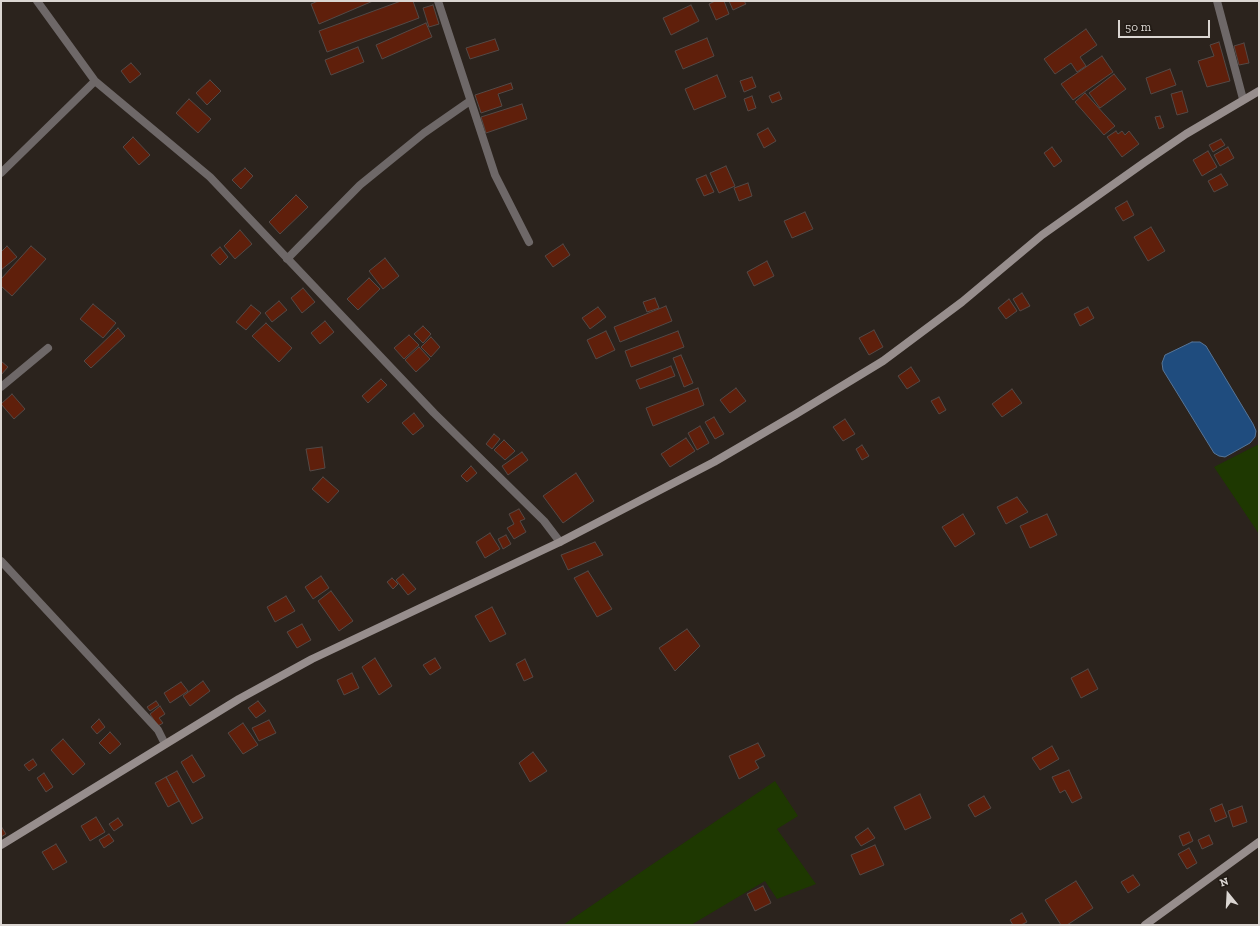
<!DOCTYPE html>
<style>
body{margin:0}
#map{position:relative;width:1260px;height:926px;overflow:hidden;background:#2b231d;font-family:"Zilla Slab",serif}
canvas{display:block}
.frame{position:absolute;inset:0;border:2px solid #dbd6d2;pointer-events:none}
.north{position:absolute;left:1208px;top:874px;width:40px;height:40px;-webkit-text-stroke:3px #211a14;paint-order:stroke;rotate:342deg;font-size:11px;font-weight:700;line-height:16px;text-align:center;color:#dbd6d2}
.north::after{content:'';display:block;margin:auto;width:14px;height:18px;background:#dbd6d2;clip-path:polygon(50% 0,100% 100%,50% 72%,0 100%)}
.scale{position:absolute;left:1118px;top:20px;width:92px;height:18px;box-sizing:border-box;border:2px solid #dbd6d2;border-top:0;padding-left:5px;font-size:12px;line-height:14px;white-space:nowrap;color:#dbd6d2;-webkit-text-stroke:3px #211a14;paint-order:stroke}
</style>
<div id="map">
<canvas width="1260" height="926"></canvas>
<div class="frame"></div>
<div class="north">N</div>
<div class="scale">50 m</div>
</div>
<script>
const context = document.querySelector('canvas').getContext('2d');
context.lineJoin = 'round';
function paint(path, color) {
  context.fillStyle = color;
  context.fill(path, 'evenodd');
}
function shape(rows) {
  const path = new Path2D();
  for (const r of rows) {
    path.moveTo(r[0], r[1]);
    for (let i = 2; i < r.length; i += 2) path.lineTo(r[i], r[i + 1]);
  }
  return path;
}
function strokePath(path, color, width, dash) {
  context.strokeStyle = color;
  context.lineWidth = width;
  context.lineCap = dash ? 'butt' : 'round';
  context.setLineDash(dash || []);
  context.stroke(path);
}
const green = shape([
 [1259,444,1259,534,1214,467],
 [775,781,798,816,777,829,816,884,777,899,765,881,691,925,563,925]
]);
const water = shape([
 [1192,342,1200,342,1206,346,1253,424,1256,431,1255,437,1250,443,1225,457,1219,456,1214,453,1163,370,1162,363,1165,355,1192,342]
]);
const building = shape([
 [318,1,373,1,319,24,311,4,318,1],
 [401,1,413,1,419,18,327,52,319,31,401,1],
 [715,1,724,1,729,14,716,20,709,4,715,1],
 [729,1,744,1,746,4,733,10,729,1],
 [433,5,439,24,429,27,423,8,433,5],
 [691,5,699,21,671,35,663,18,691,5],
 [426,23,432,37,382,59,376,45,426,23],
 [1086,29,1097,45,1080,57,1086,66,1077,72,1071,63,1055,74,1044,59,1086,29],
 [707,38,714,56,683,69,675,51,707,38],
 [495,39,499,50,470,59,466,48,495,39],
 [1219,42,1230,81,1207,87,1198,61,1214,56,1210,45,1219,42],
 [1244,43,1249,63,1239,65,1234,46,1244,43],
 [358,47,364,62,331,75,325,60,358,47],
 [1102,56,1113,72,1073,100,1061,84,1102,56],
 [131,63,141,74,130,83,121,71,131,63],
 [1170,69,1176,85,1151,94,1146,78,1170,69],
 [1114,74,1126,89,1100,108,1089,93,1114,74],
 [717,75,726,97,694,110,685,89,717,75],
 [752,77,756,87,744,92,740,81,752,77],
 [210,80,221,91,207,105,196,93,210,80],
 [511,83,513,89,498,94,502,106,481,113,475,95,511,83],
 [1182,91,1188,112,1177,115,1171,94,1182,91],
 [779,92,782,99,772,103,769,96,779,92],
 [1085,93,1115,126,1104,135,1075,102,1085,93],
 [752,96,756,108,748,111,744,99,752,96],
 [189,99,211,119,198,133,176,113,189,99],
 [522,104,527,119,486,133,481,117,522,104],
 [1160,116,1164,127,1159,129,1155,117,1160,116],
 [768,128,776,141,764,148,757,134,768,128],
 [1116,131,1118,134,1122,131,1125,135,1129,131,1139,144,1122,157,1107,137,1116,131],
 [133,137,150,155,139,165,123,147,133,137],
 [1221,139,1225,145,1213,152,1209,145,1221,139],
 [1052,147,1062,161,1054,167,1044,153,1052,147],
 [1228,147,1234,158,1220,166,1214,155,1228,147],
 [1208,151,1217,167,1202,176,1193,160,1208,151],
 [726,166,735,186,719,193,710,173,726,166],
 [245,168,253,176,241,189,232,180,245,168],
 [1221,174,1228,185,1214,192,1208,181,1221,174],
 [706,175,714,192,704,196,696,179,706,175],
 [748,183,752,196,739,201,734,188,748,183],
 [296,195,308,207,280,234,269,222,296,195],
 [1127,201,1134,215,1123,221,1115,208,1127,201],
 [805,212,813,229,792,238,784,221,805,212],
 [1151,227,1165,251,1148,261,1134,237,1151,227],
 [240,230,252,244,235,259,224,246,240,230],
 [563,244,570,255,553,267,545,256,563,244],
 [7,246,17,257,1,270,1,252,7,246],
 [31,246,46,259,12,296,1,286,1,279,31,246],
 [220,247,228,257,220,265,211,255,220,247],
 [385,258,399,276,383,289,369,271,385,258],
 [767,261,774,276,754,286,747,272,767,261],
 [369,278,380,289,358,310,347,299,369,278],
 [303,288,315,302,302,313,291,298,303,288],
 [1022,293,1030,306,1020,311,1013,299,1022,293],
 [655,298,659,308,647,312,643,302,655,298],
 [1009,299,1017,311,1006,319,998,308,1009,299],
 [279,301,287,310,272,322,265,313,279,301],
 [93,304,116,323,103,338,80,319,93,304],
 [251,305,261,313,246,330,236,322,251,305],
 [666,306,672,321,620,342,614,327,666,306],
 [598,307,606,317,590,329,582,318,598,307],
 [1088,307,1094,318,1080,326,1074,314,1088,307],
 [325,321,334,332,320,344,311,333,325,321],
 [266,323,292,348,279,362,252,336,266,323],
 [423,326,431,334,423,343,414,334,423,326],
 [118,328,125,336,91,368,84,361,118,328],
 [874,330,883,347,869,355,859,338,874,330],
 [606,331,615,350,596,359,587,340,606,331],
 [678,331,684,347,631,367,625,351,678,331],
 [409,335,419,345,404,359,394,348,409,335],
 [431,337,440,347,431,357,421,347,431,337],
 [419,347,430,359,416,372,405,360,419,347],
 [681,355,693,383,684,387,673,358,681,355],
 [1,361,8,367,1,375,1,361],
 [671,366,675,376,640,389,636,380,671,366],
 [911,367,920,381,907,389,898,376,911,367],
 [381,379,387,385,368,403,362,396,381,379],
 [698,388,704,405,653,426,646,408,698,388],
 [736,388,746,401,730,413,720,400,736,388],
 [1012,389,1022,403,1002,417,992,404,1012,389],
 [12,394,25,409,14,419,1,404,12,394],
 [939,397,946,410,939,414,931,401,939,397],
 [414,413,424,426,413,435,402,423,414,413],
 [714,417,724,434,715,439,705,422,714,417],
 [845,419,855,434,843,441,833,427,845,419],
 [700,426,709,443,697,450,688,433,700,426],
 [494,434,500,439,492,449,486,444,494,434],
 [686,438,695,451,670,467,661,454,686,438],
 [504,440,515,451,505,460,494,450,504,440],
 [862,445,869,456,862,460,856,449,862,445],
 [322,447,325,468,310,471,306,449,322,447],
 [522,452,528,460,508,475,502,466,522,452],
 [471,466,477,473,467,482,461,476,471,466],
 [576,473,594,501,563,523,543,496,576,473],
 [323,477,339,491,328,503,312,489,323,477],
 [1017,497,1028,512,1006,524,997,507,1017,497],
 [519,509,525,519,520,521,526,532,514,539,507,528,514,524,509,514,519,509],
 [963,514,975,534,955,547,942,527,963,514],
 [1047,514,1057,535,1030,548,1020,526,1047,514],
 [490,533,500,549,485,558,476,542,490,533],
 [506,535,511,544,503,549,498,539,506,535],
 [595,542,603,555,568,570,561,555,595,542],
 [588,571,612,609,597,617,574,578,588,571],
 [403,574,416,589,408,595,396,580,403,574],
 [321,576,329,588,313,599,305,587,321,576],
 [392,578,398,584,393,589,387,582,392,578],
 [331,591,353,621,339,631,318,601,331,591],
 [286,596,295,611,275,622,267,607,286,596],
 [492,607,506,634,490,642,475,616,492,607],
 [302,624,311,640,297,648,287,632,302,624],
 [687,629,700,646,675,671,659,648,687,629],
 [375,658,392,686,379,695,362,667,375,658],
 [435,658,441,668,430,675,423,665,435,658],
 [525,659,533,677,524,681,516,664,525,659],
 [1088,669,1098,689,1081,698,1071,678,1088,669],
 [352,673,359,688,344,695,337,680,352,673],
 [203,681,210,691,190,706,183,696,203,681],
 [181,682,188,691,170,703,164,693,181,682],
 [156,701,159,705,150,711,147,707,156,701],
 [258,701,266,711,256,718,248,708,258,701],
 [160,706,165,714,159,718,163,723,158,726,150,714,160,706],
 [99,719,105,727,97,734,91,727,99,719],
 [269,720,276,733,259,741,252,728,269,720],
 [243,723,258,745,243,754,228,733,243,723],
 [110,732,121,744,110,754,99,743,110,732],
 [63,739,85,764,73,775,51,750,63,739],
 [758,743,765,756,755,761,759,768,739,779,729,756,758,743],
 [1052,746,1059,759,1040,770,1032,758,1052,746],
 [533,752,547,771,530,782,519,763,533,752],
 [192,755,205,776,193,783,181,762,192,755],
 [33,759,37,765,29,771,24,765,33,759],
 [1069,770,1082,798,1072,803,1065,790,1060,793,1052,777,1069,770],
 [177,771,203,818,192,824,166,777,177,771],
 [44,773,53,787,46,792,37,778,44,773],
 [166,777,179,801,168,807,155,783,166,777],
 [920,794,931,818,905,830,894,807,920,794],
 [984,796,991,808,975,817,968,805,984,796],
 [1222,804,1227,817,1215,822,1210,809,1222,804],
 [1242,806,1247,822,1233,827,1228,811,1242,806],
 [96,817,105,832,90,841,81,826,96,817],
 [118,818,123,825,114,831,109,824,118,818],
 [1,826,6,834,1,837,1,826],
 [868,828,875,838,861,846,855,837,868,828],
 [1189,832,1193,841,1183,846,1179,836,1189,832],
 [109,834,114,841,104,848,99,840,109,834],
 [1209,835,1213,844,1202,849,1198,840,1209,835],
 [56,844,67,862,53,870,42,852,56,844],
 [875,845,884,865,860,875,851,855,875,845],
 [1189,848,1197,863,1187,869,1178,854,1189,848],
 [1133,875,1140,885,1128,893,1121,882,1133,875],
 [1076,881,1093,908,1067,925,1061,925,1045,900,1076,881],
 [763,886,771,903,755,911,747,894,763,886],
 [1022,913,1027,922,1021,925,1013,925,1010,920,1022,913]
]);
const street = shape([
 [37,1,95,81,210,177,434,413,544,521,560,542],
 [438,1,495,175,529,242],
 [1217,1,1243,99],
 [1,173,95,81],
 [287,259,360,185,424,133,470,101],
 [1,387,48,348],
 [1,561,158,730,165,744]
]);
const secondary = shape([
 [1,845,239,699,312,659,560,542,714,462,796,414,883,361,962,302,1042,235,1145,162,1186,134,1259,91],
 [1145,925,1259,842]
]);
paint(green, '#1e3801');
paint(water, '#1f4c7e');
strokePath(water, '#577597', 1);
paint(building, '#5f1f0b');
strokePath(building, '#544946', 1);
strokePath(street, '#6e6868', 8);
strokePath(secondary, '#978e8d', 8);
</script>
